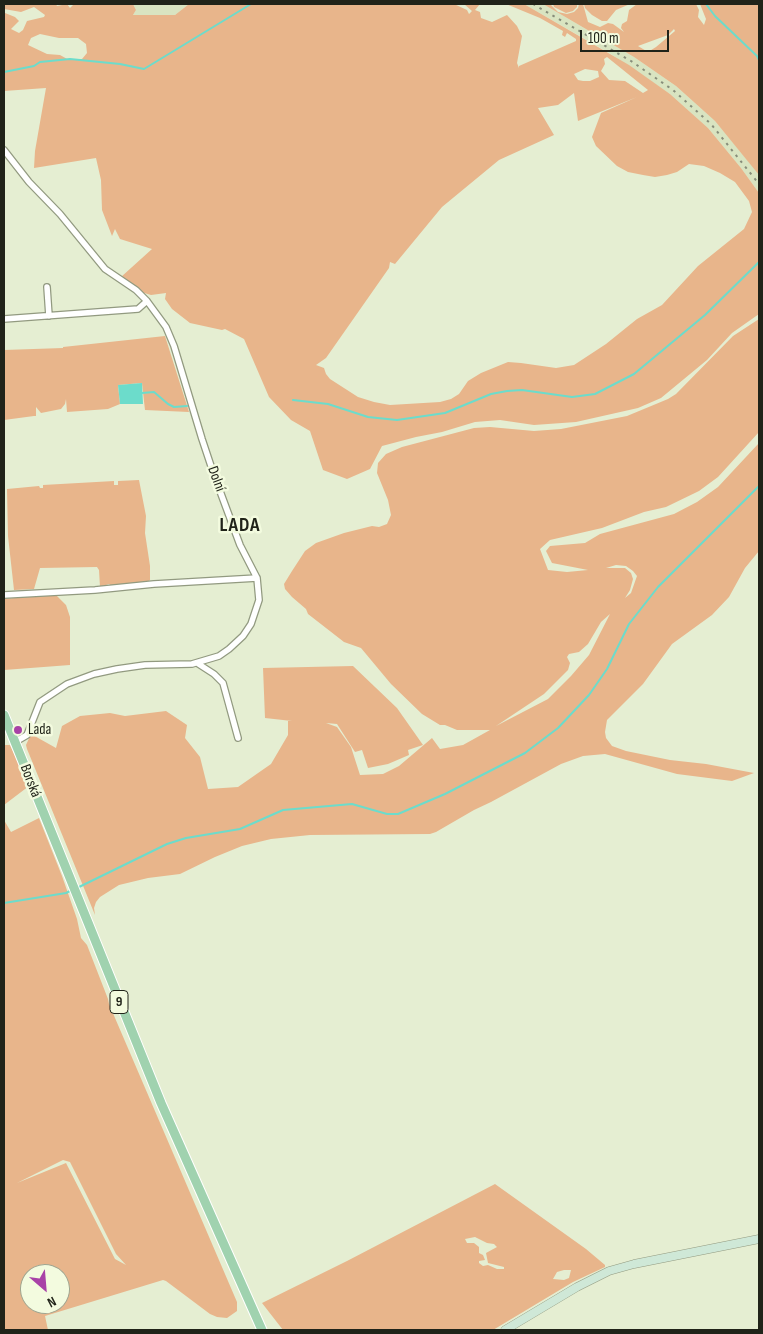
<!DOCTYPE html>
<meta charset="utf-8">
<style>
body{margin:0}
#map{position:relative;width:763px;height:1334px;overflow:hidden;background:#e5eed2;font-family:"Sofia Sans Condensed",sans-serif}
canvas{display:block}
.frame{position:absolute;inset:0;border:5px solid #202319;pointer-events:none}
.north{position:absolute;left:20px;top:1264px;width:50px;height:50px;box-sizing:border-box;background:#f3fbdf;border:1px solid #9fa590;border-radius:50%;rotate:153deg;font-size:14px;font-weight:700;line-height:20px;text-align:center;color:#202319}
.north::after{content:'';display:block;margin:auto;width:18px;height:22px;background:#a842a7;clip-path:polygon(50% 0,100% 100%,50% 72%,0 100%)}
.scale{position:absolute;left:580px;top:30px;width:89px;height:22px;box-sizing:border-box;border:2px solid #202319;border-top:0;padding-left:6px;font-size:15px;line-height:18px;white-space:nowrap;color:#202319;-webkit-text-stroke:4px #f3fbdf;paint-order:stroke}
</style>
<div id="map">
<canvas width="763" height="1334"></canvas>
<div class="frame"></div>
<div class="north">N</div>
<div class="scale">100 m</div>
</div>
<script>
const context = document.querySelector('canvas').getContext('2d');
context.lineJoin = 'round';
function paint(path, color) {
  context.fillStyle = color;
  context.fill(path, 'evenodd');
}
function shape(rows) {
  const path = new Path2D();
  for (const r of rows) {
    path.moveTo(r[0], r[1]);
    for (let i = 2; i < r.length; i += 2) path.lineTo(r[i], r[i + 1]);
  }
  return path;
}
function strokePath(path, color, width, dash) {
  context.strokeStyle = color;
  context.lineWidth = width;
  context.lineCap = dash ? 'butt' : 'round';
  context.setLineDash(dash || []);
  context.stroke(path);
}
function write(font, color, halo, rows, align = 'center') {
  context.font = font + ' "Sofia Sans Condensed",sans-serif';
  context.lineWidth = 5;
  context.setLineDash([]);
  context.textBaseline = 'middle';
  context.strokeStyle = halo;
  context.fillStyle = color;
  for (const [text, x, y, turn = 0] of rows) {
    context.save();
    context.translate(x, y);
    context.rotate((+turn || 0) * Math.PI / 180);
    context.textAlign = isNaN(turn) ? turn : align;
    if (halo) context.strokeText(text, 0, 0);
    context.fillText(text, 0, 0);
    context.restore();
  }
}
const built = shape([
 [133,4,189,4,175,15,133,15,136,10],
 [524,4,543,4,634,57,676,86,715,121,749,162,759,175,759,193,741,168,708,128,670,94,611,54]
]);
const green = shape([
 [4,4,56,4,57,6,67,4,70,8,74,4,133,4,136,10,133,15,175,15,189,4,454,4,467,10,469,14,472,11,464,4,480,4,475,10,480,12,481,18,492,22,507,15,517,26,522,36,517,63,519,68,519,66,576,41,576,39,567,33,565,37,562,35,563,31,540,18,506,4,524,4,629,65,670,94,708,128,741,168,759,193,759,314,732,333,707,360,661,398,638,408,576,422,534,425,500,420,475,422,442,432,416,437,382,446,370,469,347,479,323,470,310,431,291,420,269,397,244,339,225,329,222,330,190,323,172,309,165,299,166,293,151,295,141,292,121,277,152,249,120,239,115,229,112,236,102,210,101,180,96,158,34,168,35,151,46,88,4,91],
 [34,7,45,15,44,17,27,21,23,30,19,33,11,29,19,21,15,17,5,13,4,9,21,12],
 [40,34,59,38,78,38,86,44,87,53,82,59,69,60,60,55,47,54,28,45,31,38],
 [607,57,638,82,648,90,643,93,625,81,609,80,601,71,605,64,604,59],
 [585,69,598,71,599,77,590,81,583,81,578,80,574,74],
 [574,93,578,121,637,97,601,113,592,137,596,146,617,166,628,172,643,175,655,177,667,175,677,172,689,164,704,166,720,173,735,182,749,201,752,212,744,229,698,266,662,305,637,319,606,344,574,365,556,368,521,363,508,362,481,373,468,381,459,394,451,399,440,402,390,405,374,402,358,397,330,379,326,374,324,368,316,365,326,358,389,268,390,262,395,264,442,207,499,160,554,135,538,108,558,105],
 [543,4,550,4,558,12,567,14,574,12,578,8,579,4,583,4,588,22,600,27,608,23,613,24,624,32,621,28,622,24,627,21,629,10,637,4,696,4,699,10,698,17,704,25,706,19,700,4,759,4,759,175,715,121,676,86,634,57],
 [674,29,675,31,656,47,648,52,638,46,668,35],
 [553,4,577,4,577,7,573,11,566,13,554,7],
 [584,4,630,4,616,10,607,21,602,21,592,15,585,8],
 [759,319,759,432,718,477,699,491,666,507,644,512,602,528,550,540,540,549,548,570,567,572,588,570,552,563,546,551,550,546,585,543,600,534,674,514,697,502,718,487,759,443,759,551,745,568,729,597,712,615,672,644,643,684,607,720,605,732,606,738,612,746,626,751,670,760,706,764,754,773,732,781,677,774,605,754,583,756,561,764,491,802,474,810,436,832,430,834,310,835,271,839,242,846,215,857,180,874,148,878,119,885,100,897,96,902,94,908,95,915,27,749,26,745,31,734,56,748,62,726,80,716,110,713,125,716,166,711,187,725,185,738,200,757,208,789,238,787,271,764,288,735,288,721,292,721,265,718,263,668,353,666,397,708,423,745,408,750,409,755,388,764,368,768,362,750,355,752,337,724,326,723,337,727,351,747,360,775,383,774,399,766,432,738,440,749,463,745,490,730,457,730,445,725,440,725,422,714,391,684,361,648,344,642,308,614,306,609,292,597,285,589,284,584,292,571,305,551,316,543,344,533,372,526,379,527,387,524,391,515,388,500,377,473,378,463,386,454,402,447,474,428,490,427,534,431,561,429,627,416,668,399,676,394,733,336],
 [616,565,626,566,633,571,637,576,631,593,625,598,630,590,633,579,631,573,625,568,606,568],
 [610,614,589,655,571,676,548,699,496,726,544,694,568,670,570,663,567,657,569,654,579,652,588,644,601,622],
 [165,336,189,412,145,410,142,383,118,385,120,404,108,409,67,412,66,399,65,404,61,409,41,413,36,407,36,416,34,416,4,420,4,350,63,348,63,347],
 [139,480,146,516,145,533,150,566,150,580,147,582,112,586,109,584,100,587,99,570,97,567,40,568,34,589,14,590,8,536,7,489,39,486,40,488,43,488,43,485,114,481,114,485,118,485,118,481],
 [55,594,66,605,70,617,70,665,4,670,4,599],
 [4,745,10,745,29,786,4,805],
 [39,818,62,876,77,919,81,938,87,945,108,999,109,1004,237,1302,237,1311,227,1318,217,1317,210,1314,166,1281,163,1280,45,1316,48,1330,4,1330,4,820,11,832],
 [63,1160,70,1162,116,1254,126,1265,115,1259,66,1163,17,1183],
 [30,1274,60,1274,60,1304,30,1304],
 [495,1184,586,1249,605,1265,605,1267,573,1282,493,1330,283,1330,262,1303,347,1261],
 [475,1237,487,1243,494,1244,497,1247,486,1253,488,1263,504,1267,504,1269,497,1269,488,1265,483,1266,479,1263,479,1261,485,1260,483,1255,479,1253,479,1247,474,1243,467,1243,465,1239],
 [564,1270,571,1270,569,1278,564,1280,553,1279,557,1272]
]);
const water = shape([
 [142,383,143,404,120,404,118,385]
]);
const stream = shape([
 [706,4,715,16,757,56,759,60],
 [4,72,34,66,40,62,70,59,120,64,144,69,251,4],
 [142,393,154,392,168,404,174,407,187,406],
 [293,400,328,404,368,417,397,420,445,413,491,394,507,391,522,390,572,397,595,394,634,374,705,315,759,262],
 [77,888,167,844,186,838,240,829,283,810,352,804,387,814,398,814,445,794,525,753,558,728,589,695,607,669,629,624,658,587,759,486],
 [4,903,66,893,72,890]
]);
const street = shape([
 [4,150,29,182,60,214,105,269,136,290,147,301,166,327,174,346,202,439,214,475,240,545,257,578,259,600,251,624,243,636,229,649,219,656,192,664,145,665,117,669,94,674,67,684,40,702,27,735,15,742],
 [47,287,49,316],
 [4,319,138,309,147,301],
 [4,595,95,590,154,584,257,578],
 [197,663,214,674,223,683,238,738]
]);
const secondary = shape([
 [505,1330,577,1287,609,1271,634,1264,759,1239]
]);
const primary = shape([
 [4,715,161,1103,262,1330]
]);
const rail = shape([
 [533,4,631,61,673,90,711,124,759,184]
]);
const markers = [
 [18,730,5,"#a842a7"]
];
const shields = [
 [119,1002,18]
];
const shieldNames = [
 ["9",119,1002]
];
const streetNames = [
 ["Dolní",216,479,70],
 ["Borská",30,781,69]
];
const poiNames = [
 ["Lada",28,730]
];
const districtNames = [
 ["LADA",240,526]
];
paint(built, '#d9e4c1');
paint(green, '#e8b58b');
paint(water, '#6cdccb');
strokePath(stream, '#6cdccb', 2);
strokePath(street, '#929a80', 8);
strokePath(secondary, '#929a80', 9);
strokePath(primary, '#fff', 11);
strokePath(street, '#fff', 5.5);
strokePath(secondary, '#cfe8d7', 8);
strokePath(primary, '#a0d2af', 9);
strokePath(rail, '#878d7a', 2, [2.5, 5]);
for (const [x, y, r, color] of markers) {
  const dot = new Path2D();
  dot.arc(x, y, r, 0, 2 * Math.PI);
  context.fillStyle = color;
  context.fill(dot);
  strokePath(dot, '#f3fbdf', 2);
}
for (const [x, y, w] of shields) {
  const box = new Path2D();
  box.roundRect(x - w / 2, y - 11.5, w, 23, 4);
  context.fillStyle = '#f3fbdf';
  context.fill(box);
  strokePath(box, '#202319', 1);
}
write('bold 14px', '#202319', null, shieldNames);
write('15px', '#202319', '#f3fbdf', streetNames);
write('15px', '#202319', '#f3fbdf', poiNames, 'left');
context.letterSpacing = '1px';
write('bold 20px', '#202319', '#f3fbdf', districtNames);
context.letterSpacing = '0px';
</script>
